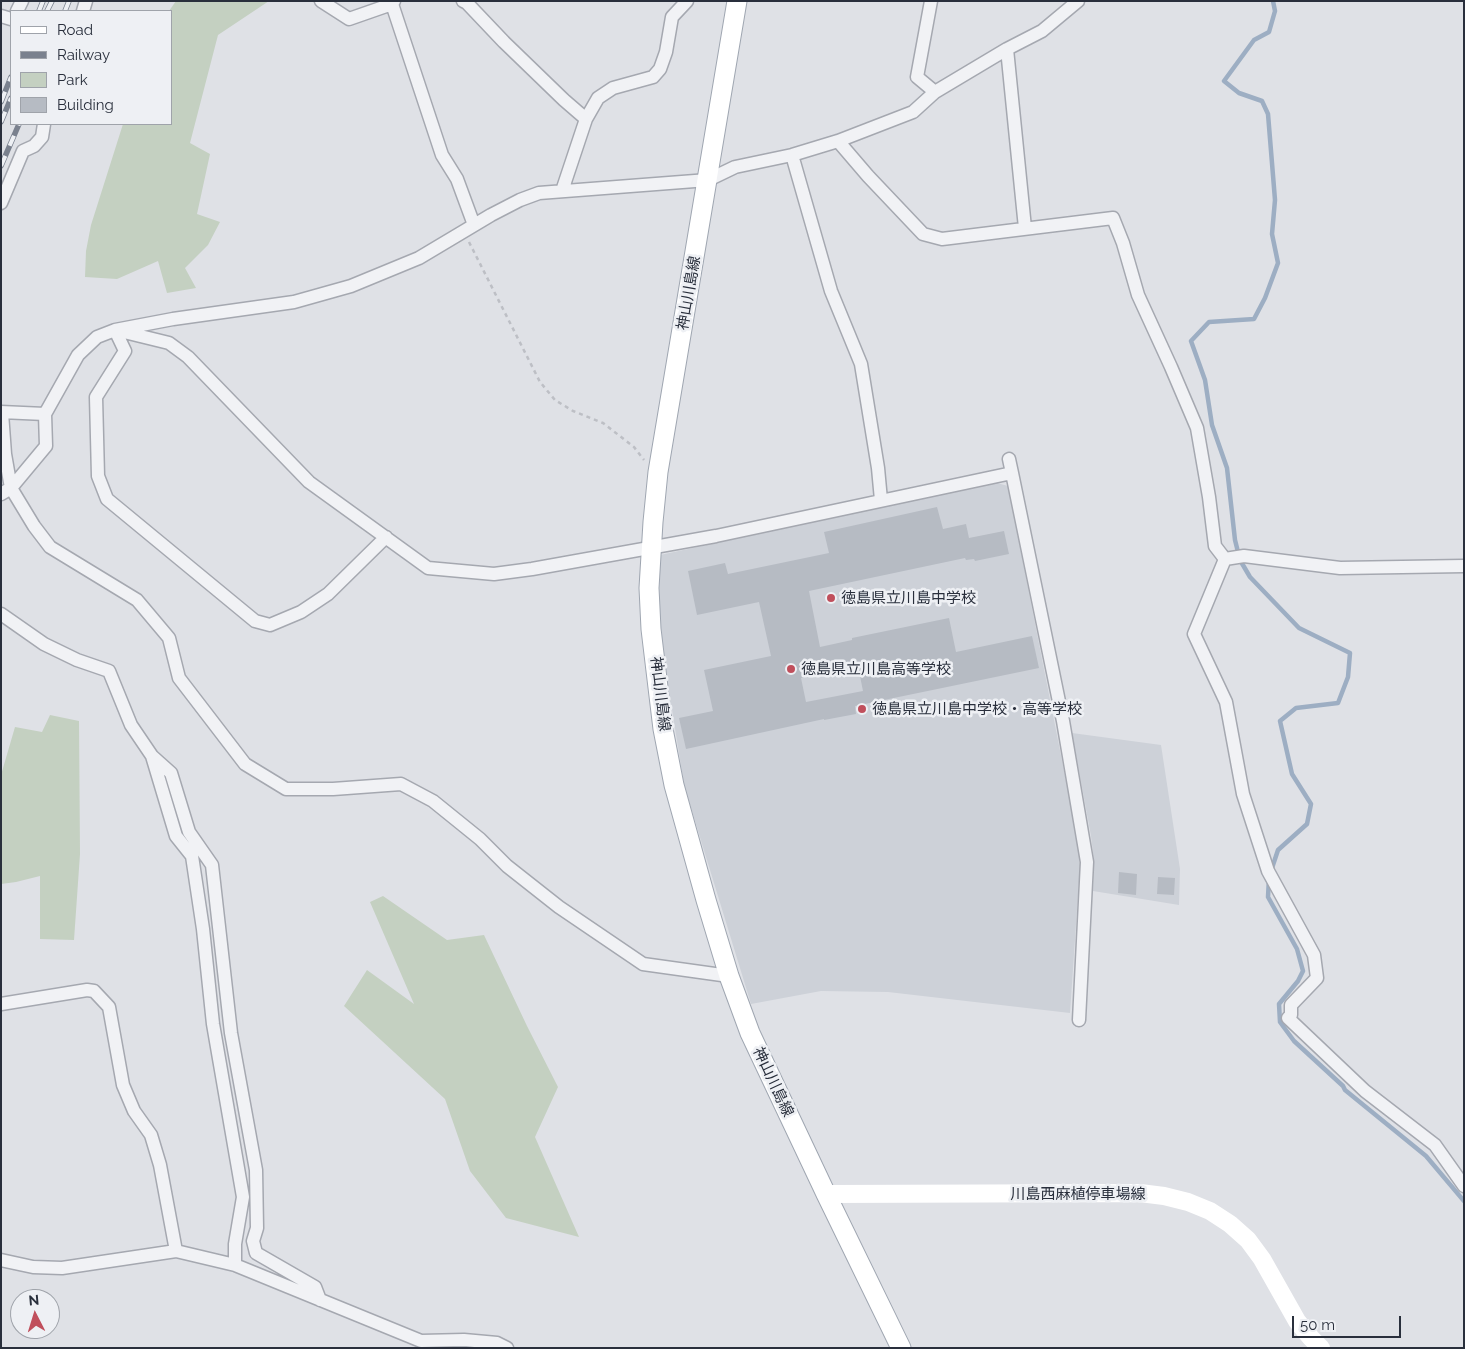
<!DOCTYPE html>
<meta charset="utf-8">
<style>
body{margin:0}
#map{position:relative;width:1465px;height:1349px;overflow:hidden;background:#dfe1e6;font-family:Raleway,sans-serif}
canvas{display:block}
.frame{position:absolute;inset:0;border:2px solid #292f3c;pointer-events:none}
.legend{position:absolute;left:10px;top:10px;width:162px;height:115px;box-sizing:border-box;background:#eef0f4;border:1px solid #9fa3aa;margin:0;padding:6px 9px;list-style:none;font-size:15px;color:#292f3c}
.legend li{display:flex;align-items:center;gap:10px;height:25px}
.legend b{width:25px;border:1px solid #9fa3aa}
.north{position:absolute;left:10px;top:1289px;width:50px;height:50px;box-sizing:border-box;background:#eef0f4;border:1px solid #9fa3aa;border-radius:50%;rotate:355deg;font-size:14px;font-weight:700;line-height:20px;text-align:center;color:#292f3c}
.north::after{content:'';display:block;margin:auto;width:18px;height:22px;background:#c04f5c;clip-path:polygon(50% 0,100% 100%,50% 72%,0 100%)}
.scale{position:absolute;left:1292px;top:1316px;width:109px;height:22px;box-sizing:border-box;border:2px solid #292f3c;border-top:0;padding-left:6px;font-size:15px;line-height:18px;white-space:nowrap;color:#292f3c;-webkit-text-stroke:4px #eef0f4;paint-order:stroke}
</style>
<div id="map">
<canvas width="1465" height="1349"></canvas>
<div class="frame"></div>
<ul class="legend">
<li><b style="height:6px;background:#fff"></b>Road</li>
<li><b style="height:6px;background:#7a818e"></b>Railway</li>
<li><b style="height:14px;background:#c4d0c1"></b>Park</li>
<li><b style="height:14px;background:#b6bbc3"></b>Building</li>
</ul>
<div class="north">N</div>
<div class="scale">50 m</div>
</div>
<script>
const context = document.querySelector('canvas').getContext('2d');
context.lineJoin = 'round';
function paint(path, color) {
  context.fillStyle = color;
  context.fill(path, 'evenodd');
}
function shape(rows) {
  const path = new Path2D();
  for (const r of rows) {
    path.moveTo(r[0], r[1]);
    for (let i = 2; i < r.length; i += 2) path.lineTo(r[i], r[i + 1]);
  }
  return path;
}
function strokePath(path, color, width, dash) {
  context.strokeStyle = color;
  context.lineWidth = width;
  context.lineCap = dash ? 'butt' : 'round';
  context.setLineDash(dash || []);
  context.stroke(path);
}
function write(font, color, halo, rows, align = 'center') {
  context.font = font + ' Raleway,"Noto Sans JP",sans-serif';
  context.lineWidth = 5;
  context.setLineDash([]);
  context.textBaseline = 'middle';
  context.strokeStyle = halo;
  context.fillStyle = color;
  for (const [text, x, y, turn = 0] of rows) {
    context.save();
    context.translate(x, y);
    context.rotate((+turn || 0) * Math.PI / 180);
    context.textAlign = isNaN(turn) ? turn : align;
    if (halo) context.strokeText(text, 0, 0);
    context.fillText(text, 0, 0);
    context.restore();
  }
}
const built = shape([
 [997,483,1008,486,1077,837,1080,865,1070,1013,888,992,821,991,751,1004,684,785,665,665,659,610,660,555],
 [1072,733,1161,745,1180,869,1179,905,1093,891,1094,861,1091,836]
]);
const green = shape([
 [176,1,269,1,218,35,190,143,210,154,197,214,220,222,208,245,185,268,196,288,167,293,158,261,117,279,85,277,86,251,91,225,123,124,171,124,171,11,169,11],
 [50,715,79,721,80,854,74,940,40,939,40,876,16,882,1,884,1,775,15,727,42,732],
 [383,896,447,940,484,935,527,1026,558,1087,535,1137,579,1237,506,1218,470,1171,445,1099,344,1006,367,970,414,1004,370,902]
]);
const stream = shape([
 [1271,871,1278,850,1307,824,1311,804,1292,774,1280,721,1296,708,1338,703,1348,677,1350,653,1299,628,1250,577,1240,560,1235,540,1227,468,1212,425,1205,380,1191,341,1209,322,1254,319,1265,298,1278,263,1272,234,1275,200,1268,114,1262,101,1239,93,1224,81,1254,40,1269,32,1275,11,1273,1],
 [1269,878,1268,897,1297,949,1303,971,1298,981,1279,1004,1280,1022,1294,1041,1343,1086,1345,1090,1426,1156,1464,1201]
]);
const building = shape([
 [937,507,943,529,966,524,969,538,1004,531,1009,554,975,561,974,559,966,560,965,558,809,591,820,647,852,640,852,638,949,618,956,652,1032,636,1039,668,855,706,856,714,824,720,824,719,686,749,679,718,713,711,704,670,771,656,759,602,697,615,688,571,725,563,728,574,829,553,824,532],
 [858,666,863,691,806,702,801,678],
 [1119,872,1137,874,1136,895,1118,893],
 [1158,877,1175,878,1174,895,1157,894]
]);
const path = shape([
 [469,242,540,382,555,400,573,411,603,423,634,447,644,460]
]);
const minor = shape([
 [321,1,349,19,392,4,394,1],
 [463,1,467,3,504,42,564,100,586,119],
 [931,1,917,77,935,92],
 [392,4,442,155,457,179,474,225],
 [17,11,22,1],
 [83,11,86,1],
 [1,16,11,19],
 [1007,49,1025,228],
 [838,141,868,176,923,234,942,239,1113,218,1123,243,1138,295,1171,367,1197,428,1209,497,1215,546,1225,559],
 [792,155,831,291,861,364,878,468,881,500],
 [562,191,586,119,598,98,613,88,653,77,660,69,666,52,672,17,687,1],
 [1,203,23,151,34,146,42,137,44,124],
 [115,330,125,351,96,397,98,476,107,499,255,621,270,625,301,612,328,594,386,537],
 [120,331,169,343,188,357,309,482,428,568,494,574,532,569,716,536,1012,473,1009,459],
 [1,412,45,414],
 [2,413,5,454,11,488,34,526,50,547,137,600,169,638,179,678,245,764,286,789,333,789,401,784,433,801,480,839,507,866,559,907,643,964,729,976],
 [1012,473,1063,721,1087,862,1079,1020],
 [1,494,11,488,46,446,45,414,78,355,97,337,115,330,173,319,294,302,351,286,419,258,491,215,520,200,539,193,708,180,735,167,792,155,838,141,913,112,935,92,1007,49,1042,31,1078,1],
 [1225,559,1194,634,1226,702,1243,794,1268,871,1314,955,1317,978,1291,1005,1291,1015,1288,1018,1365,1091,1435,1145,1464,1186],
 [1225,559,1244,556,1340,568,1464,566],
 [1,614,44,644,77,660,109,671,131,725,152,756,176,836,192,856,203,929,213,1024,243,1197,235,1244,235,1265],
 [152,756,171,773,189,832,212,865,231,1033,256,1170,257,1228,253,1241,256,1253,315,1287,320,1300],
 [1,1004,87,990,94,991,109,1007,123,1085,134,1111,151,1135,160,1165,176,1251],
 [1,1260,33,1267,62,1268,176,1251,235,1265,421,1341,464,1340,497,1343,507,1348]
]);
const secondary = shape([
 [826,1194,1140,1193,1164,1196,1188,1202,1210,1211,1230,1224,1248,1240,1262,1259,1297,1321,1311,1338,1321,1348]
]);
const primary = shape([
 [737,1,658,472,653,522,649,588,651,629,663,729,674,785,706,900,729,976,750,1033,826,1194,901,1348]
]);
const rail = shape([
 [39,11,43,1],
 [47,11,52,1],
 [65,11,69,1],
 [1,102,11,77],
 [1,122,11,98],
 [1,166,19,124]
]);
const markers = [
 [831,598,5,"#c04f5c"],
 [791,669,5,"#c04f5c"],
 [862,709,5,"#c04f5c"]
];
const streetNames = [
 ["神山川島線",689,293,-80],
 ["神山川島線",660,694,83],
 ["神山川島線",773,1082,65],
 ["川島西麻植停車場線",1078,1194]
];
const poiNames = [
 ["徳島県立川島中学校",841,598],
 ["徳島県立川島高等学校",801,669],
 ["徳島県立川島中学校・高等学校",872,709]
];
paint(built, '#cdd1d8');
paint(green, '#c4d0c1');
strokePath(stream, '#9daec3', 4.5);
paint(building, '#b6bbc3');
strokePath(minor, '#a5a8b0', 15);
strokePath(primary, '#9fa6b1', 21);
strokePath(path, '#bdbfc5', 2.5, [4, 4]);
strokePath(minor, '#f1f2f5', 12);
strokePath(secondary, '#fff', 18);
strokePath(primary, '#fff', 19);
strokePath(rail, '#7a818e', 5.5);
strokePath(rail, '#eef0f4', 4, [11]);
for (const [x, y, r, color] of markers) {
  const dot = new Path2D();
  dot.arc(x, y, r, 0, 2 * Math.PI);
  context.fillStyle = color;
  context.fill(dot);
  strokePath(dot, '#eef0f4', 2);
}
write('15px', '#292f3c', '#eef0f4', streetNames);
write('15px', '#292f3c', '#eef0f4', poiNames, 'left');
</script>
